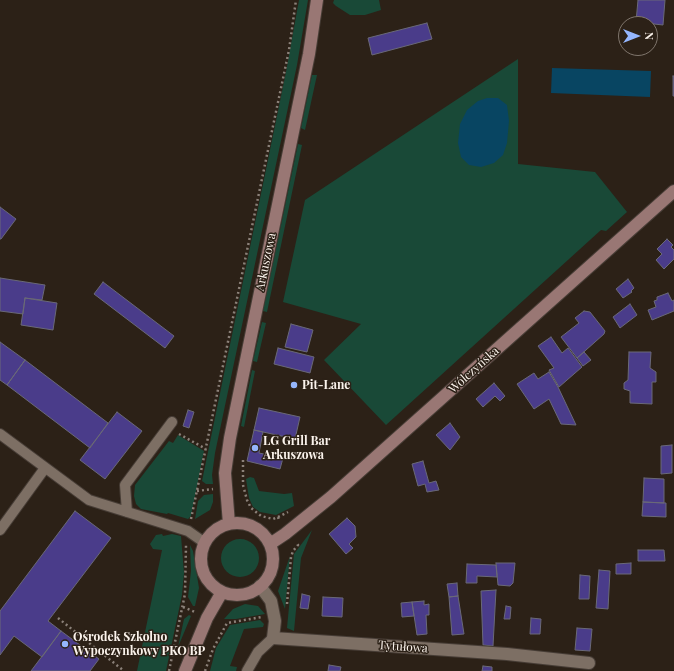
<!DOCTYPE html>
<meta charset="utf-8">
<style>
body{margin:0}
#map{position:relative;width:674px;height:671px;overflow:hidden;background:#2c2117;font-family:"Playfair Display",serif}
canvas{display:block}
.north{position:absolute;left:618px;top:16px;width:40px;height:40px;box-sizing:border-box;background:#2c2117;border:1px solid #7f756c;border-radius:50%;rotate:90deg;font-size:11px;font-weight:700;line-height:16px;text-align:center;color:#fbf3ec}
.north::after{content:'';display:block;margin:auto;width:14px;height:18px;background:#95b6fd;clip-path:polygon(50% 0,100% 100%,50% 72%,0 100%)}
</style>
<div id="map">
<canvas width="674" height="671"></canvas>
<div class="north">N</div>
</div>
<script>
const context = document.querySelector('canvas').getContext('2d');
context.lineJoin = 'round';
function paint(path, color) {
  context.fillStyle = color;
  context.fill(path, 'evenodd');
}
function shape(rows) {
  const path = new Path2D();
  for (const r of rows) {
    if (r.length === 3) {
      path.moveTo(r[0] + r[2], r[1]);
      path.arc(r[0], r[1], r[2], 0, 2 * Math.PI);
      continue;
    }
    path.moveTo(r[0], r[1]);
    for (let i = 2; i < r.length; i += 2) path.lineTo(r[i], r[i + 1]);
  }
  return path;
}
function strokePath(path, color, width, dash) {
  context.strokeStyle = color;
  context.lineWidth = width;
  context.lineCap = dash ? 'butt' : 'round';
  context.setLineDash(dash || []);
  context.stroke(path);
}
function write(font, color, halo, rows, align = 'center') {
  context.font = font + ' "Playfair Display",serif';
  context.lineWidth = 3;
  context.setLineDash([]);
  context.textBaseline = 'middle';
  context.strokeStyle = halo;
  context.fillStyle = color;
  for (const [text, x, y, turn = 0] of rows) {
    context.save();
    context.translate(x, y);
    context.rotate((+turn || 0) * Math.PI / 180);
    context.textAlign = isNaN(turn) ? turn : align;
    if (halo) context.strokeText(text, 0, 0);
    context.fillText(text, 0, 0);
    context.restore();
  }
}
const green = shape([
 [299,0,308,0,297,65,215,453,212,475,213,484,206,484,202,481,286,72],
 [334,0,379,0,381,10,365,15,350,15,336,6,333,3],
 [518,59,518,164,595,172,627,212,606,231,601,230,386,425,324,360,361,324,283,302,305,200],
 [312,75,317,75,305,130,301,128],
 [298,144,302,145,267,312,263,311],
 [262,322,266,323,257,362,253,361],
 [252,370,255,371,244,427,241,426],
 [178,435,204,451,191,516,188,519,168,513,167,514,141,509,136,504,134,496,135,485,169,441,173,443],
 [250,477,254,478,259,491,284,494,292,493,294,506,276,515,260,512,253,507,249,498,246,479],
 [213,494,213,502,210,510,195,519,198,501,204,495],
 [312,530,301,558,294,631,287,628,294,554],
 [162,534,163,536,172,534,181,536,184,573,182,595,166,671,137,671,162,550,153,549,150,544,156,535],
 [240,558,19],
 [190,545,193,551,199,588,195,606,193,606,188,597,191,571],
 [290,556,285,609,278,591],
 [245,604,258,606,265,614,236,619,224,619,233,609],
 [189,615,191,616,178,647,184,619],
 [260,620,264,624,263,627,244,629,230,666,237,667,236,671,210,671,216,648,230,625]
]);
const water = shape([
 [552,68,651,71,650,97,551,93],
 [487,98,498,98,507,105,509,121,507,143,503,155,494,163,481,167,469,165,461,157,458,143,460,124,467,110,478,101]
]);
const building = shape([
 [638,0,665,0,663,25,636,22,638,0],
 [427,23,432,39,372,55,368,38,427,23],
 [673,76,674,76,674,96,673,96,673,76],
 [0,207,16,219,1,239,0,239,0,207],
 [667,239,673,245,671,247,674,250,674,259,664,269,656,260,662,254,657,249,667,239],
 [0,278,45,285,42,300,25,298,23,314,0,311,0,278],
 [628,279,634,288,631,291,632,292,623,298,616,289,628,279],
 [103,282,174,336,165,348,94,294,103,282],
 [668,293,672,301,674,300,674,311,652,320,648,310,656,307,654,301,657,300,657,297,668,293],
 [25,298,57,303,53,330,21,325,25,298],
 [630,304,637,315,620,328,613,317,630,304],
 [584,311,590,312,605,331,604,334,577,358,561,337,579,323,575,318,584,311],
 [291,324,313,330,307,352,285,347,291,324],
 [551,337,562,353,568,348,582,367,559,387,549,370,554,368,538,346,551,337],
 [0,342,25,360,7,385,0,380,0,342],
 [278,348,314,357,310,373,274,364,278,348],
 [584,352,591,360,583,366,577,358,584,352],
 [629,352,651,352,650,368,656,372,656,382,652,382,652,404,630,403,630,391,624,389,624,383,628,380,629,352],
 [25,360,108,423,90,448,7,385,25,360],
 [549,372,558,387,576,425,561,424,549,399,534,409,517,384,534,373,538,379,549,372],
 [494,383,505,396,500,401,495,396,483,407,476,399,494,383],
 [259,408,300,417,295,439,254,430,259,408],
 [188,410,194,412,189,428,183,426,188,410],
 [117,412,142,431,105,479,80,460,117,412],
 [450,423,460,437,450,450,436,435,450,423],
 [254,430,263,432,259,453,283,458,280,469,247,461,254,430],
 [672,445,672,473,661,474,661,446,672,445],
 [423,461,429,483,436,481,439,490,427,492,425,484,418,486,412,464,423,461],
 [644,478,664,479,664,503,643,502,644,478],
 [643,502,666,503,666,517,642,516,643,502],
 [75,511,111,538,48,621,61,631,42,657,14,636,0,655,0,611,75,511],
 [347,518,355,526,356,537,349,544,353,548,346,554,329,534,347,518],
 [638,550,664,550,665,561,638,561,638,550],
 [496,563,515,563,513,583,510,586,498,585,496,563],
 [631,563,631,574,616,574,616,564,631,563],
 [467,564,496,565,497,577,477,576,477,583,466,583,467,564],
 [599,570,610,571,608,609,596,608,599,570],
 [580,575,590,576,589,599,579,599,580,575],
 [457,583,458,596,449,597,447,584,457,583],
 [496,590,493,646,483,645,481,591,496,590],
 [302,594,310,596,308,609,300,608,302,594],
 [458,596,464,634,452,635,449,597,458,596],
 [323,597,343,598,342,617,322,616,323,597],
 [424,601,424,605,429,604,429,615,426,615,427,634,417,635,412,602,424,601],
 [412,602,414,616,402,617,401,603,412,602],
 [506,606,511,607,510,619,504,619,506,606],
 [531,618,541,619,540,634,530,634,531,618],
 [577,628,592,629,590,651,575,650,577,628],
 [61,631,99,659,90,671,31,671,61,631],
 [329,665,341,667,340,671,328,671,329,665],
 [483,666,492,667,492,671,482,671,483,666]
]);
const path = shape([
 [179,434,206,449],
 [243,460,243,485,247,500,251,508,261,516,273,519,278,517,279,520],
 [197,491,213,489],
 [278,517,288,512],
 [191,519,273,126,289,50,296,0],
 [287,604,291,557,293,551,298,545,296,543],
 [183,607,195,612],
 [58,618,124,671],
 [169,671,185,594,186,545],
 [205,671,213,649,227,623,262,617]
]);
const lane = shape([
 [0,434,89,500,188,531,205,543],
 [127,512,125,485,172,422],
 [0,530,45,468],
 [247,671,258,652,273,638]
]);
const street = shape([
 [260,586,271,601,275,621,273,638,507,654,589,663]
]);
const secondary = shape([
 [237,559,36],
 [229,524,225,473,230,438,309,54,317,0],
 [270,544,285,534,331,497,674,191],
 [185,671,207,618,222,592]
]);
const markers = [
 [294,385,4,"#95b6fd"],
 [255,448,4,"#95b6fd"],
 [65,644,4,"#95b6fd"]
];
const streetNames = [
 ["Arkuszowa",266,262,-78],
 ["Wólczyńska",474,370,-42],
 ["Tytułowa",403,647,4]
];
const poiNames = [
 ["Pit-Lane",302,385],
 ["LG Grill Bar",263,441],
 ["Arkuszowa",263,455],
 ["Ośrodek Szkolno",73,637],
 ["Wypoczynkowy PKO BP",73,651]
];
paint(green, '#194937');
paint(water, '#084562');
paint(building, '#4a3c8a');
strokePath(building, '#6a6978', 1);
strokePath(lane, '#473d36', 12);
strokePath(street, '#473d36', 14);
strokePath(secondary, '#473d36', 14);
strokePath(path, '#8b8179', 2.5, [2, 3]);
strokePath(lane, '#7d6f64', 10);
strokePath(street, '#7d6f64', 12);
strokePath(secondary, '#997774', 12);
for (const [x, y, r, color] of markers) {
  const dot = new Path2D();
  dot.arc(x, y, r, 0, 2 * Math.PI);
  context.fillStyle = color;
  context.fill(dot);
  strokePath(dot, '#2c2117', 1.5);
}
write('12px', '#fbf3ec', '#2c2117', streetNames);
write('bold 12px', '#fbf3ec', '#2c2117', poiNames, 'left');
</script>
